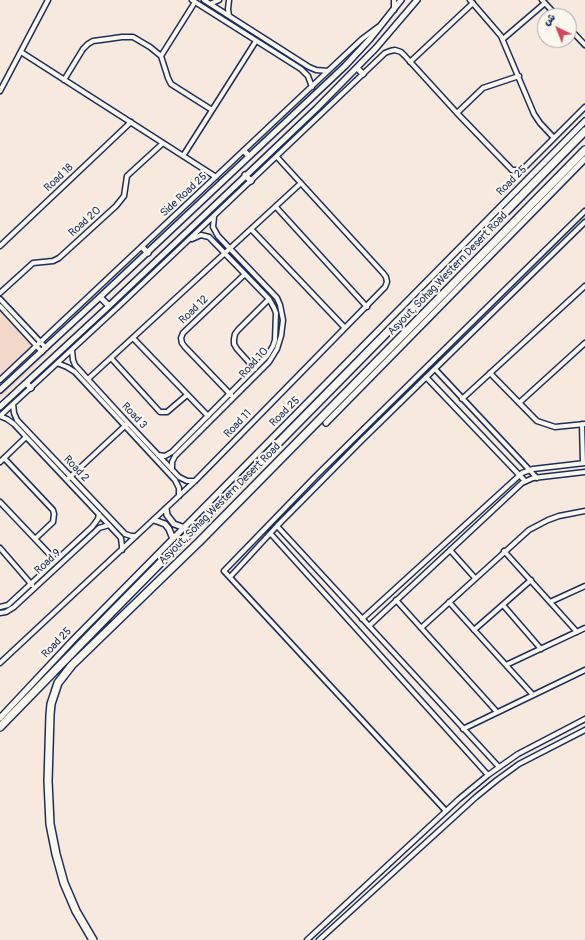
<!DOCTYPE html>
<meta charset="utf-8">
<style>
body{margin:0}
#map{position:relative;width:585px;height:940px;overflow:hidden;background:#f7e9dd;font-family:Pangolin,"Playpen Sans Arabic",sans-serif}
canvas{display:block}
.north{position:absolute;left:537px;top:8px;width:40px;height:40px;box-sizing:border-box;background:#fbf7ec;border:1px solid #a1a7b3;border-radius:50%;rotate:317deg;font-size:11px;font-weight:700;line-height:16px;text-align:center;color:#1b2f5e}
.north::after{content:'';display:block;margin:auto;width:14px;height:18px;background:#d1495b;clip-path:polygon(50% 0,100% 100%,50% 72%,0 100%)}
</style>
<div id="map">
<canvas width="585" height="940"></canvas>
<div class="north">ش</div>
</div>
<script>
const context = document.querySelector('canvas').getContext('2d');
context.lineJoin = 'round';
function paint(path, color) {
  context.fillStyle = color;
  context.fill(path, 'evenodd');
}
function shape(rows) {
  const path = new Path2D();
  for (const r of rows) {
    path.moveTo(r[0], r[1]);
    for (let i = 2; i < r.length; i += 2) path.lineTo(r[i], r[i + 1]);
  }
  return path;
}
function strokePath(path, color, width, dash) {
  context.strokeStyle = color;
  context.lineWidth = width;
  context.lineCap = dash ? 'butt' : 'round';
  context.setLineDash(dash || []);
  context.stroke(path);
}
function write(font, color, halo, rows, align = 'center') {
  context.font = font + ' Pangolin,sans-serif';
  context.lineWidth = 4;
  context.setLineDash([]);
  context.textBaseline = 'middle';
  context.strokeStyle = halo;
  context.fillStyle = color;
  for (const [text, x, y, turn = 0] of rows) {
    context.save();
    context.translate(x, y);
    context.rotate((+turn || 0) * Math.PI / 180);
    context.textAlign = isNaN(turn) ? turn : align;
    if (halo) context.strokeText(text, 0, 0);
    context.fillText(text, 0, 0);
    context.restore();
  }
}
const built = shape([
 [0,303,48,354,0,398]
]);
const minor = shape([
 [192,0,301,69,308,76,312,87],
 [204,0,309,67,316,70,328,71],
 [229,0,228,9,229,16],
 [470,0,501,36,534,114,540,123,554,138],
 [542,0,557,16],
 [210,4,219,0],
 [394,10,394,0],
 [569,28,585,45],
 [503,39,545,3],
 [21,52,216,177],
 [161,56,195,2],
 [410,62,473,3],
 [64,80,83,49,88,44,93,41,108,39,122,37,133,37,150,47,161,56,168,78,171,84,212,110],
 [0,91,48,0],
 [457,113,483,88,519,76],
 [183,156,256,41],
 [276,207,367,307],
 [251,229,345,328],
 [0,246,131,122],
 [0,293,33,263,53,261,59,258,116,206,124,196,127,176,163,143],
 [0,299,46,348],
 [0,306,42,352],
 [133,338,208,416],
 [72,350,73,360,75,365,128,423,179,477,187,481,195,481],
 [111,358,160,412,167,412,187,395],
 [57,363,67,367,75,372,175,480,179,488,179,496],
 [255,369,237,349,234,344,234,339,235,334,238,330,269,299],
 [435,369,537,478],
 [490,373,537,421,555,427,585,424],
 [426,377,525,481],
 [88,379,301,183],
 [0,380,362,39,378,27],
 [231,395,185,347,182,343,181,338,183,333,245,274],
 [462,399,585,286],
 [519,403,585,343],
 [13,404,14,413,17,420,125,534,131,536,136,536],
 [0,416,121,304,385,53,390,51,395,50,401,52,405,56,457,113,512,170,520,170,523,169,585,107],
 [0,416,7,419,14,424,109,525,121,538,122,546,122,550],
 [582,424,583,463],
 [158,455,165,456,172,452,267,356,273,346,275,340,276,313,274,308,269,299,209,237,201,235,192,239],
 [4,458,53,510,54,514,53,522,35,539],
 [0,462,26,437],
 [172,470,172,462,175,456,269,362,277,349,281,336,283,320,280,305,277,298,218,236,213,227,214,217],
 [69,478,127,424],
 [0,502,55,560],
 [277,526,499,767],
 [271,534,488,775],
 [0,548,32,585],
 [450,550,475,578],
 [504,551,577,632],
 [230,577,277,526,361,441,585,222],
 [396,600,497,712],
 [449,602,533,695],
 [550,602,585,586],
 [503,605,541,649],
 [0,607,8,605,92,527,98,519,99,514],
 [0,613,6,612,14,607,95,532,99,528,109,525],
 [362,619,522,473,533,469,585,463],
 [369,626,522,483,533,478,585,472],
 [421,628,529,530,548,520,559,516,585,511],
 [474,630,531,580],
 [0,663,196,480,385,287,387,282,386,277,383,273,277,157],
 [506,665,585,628],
 [463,729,585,670],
 [446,811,224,571,316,476,585,211],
 [307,940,459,799,488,775,518,754,585,719],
 [319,940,476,797,497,780,519,764,585,730]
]);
const tertiary = shape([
 [357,68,363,74],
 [244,151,249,156],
 [245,175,251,181],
 [142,247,148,253],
 [100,297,109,306],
 [26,383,31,388],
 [0,390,100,297,345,66,370,39,401,0],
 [0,407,109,306,316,109,376,48,417,0],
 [326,423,585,159],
 [166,509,167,515,174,524,185,528],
 [154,520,165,524,169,529,173,539],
 [0,718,75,638,585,121]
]);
const primary = shape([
 [0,727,111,613,585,131],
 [93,940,76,911,64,883,56,854,50,824,48,781,50,715,51,704,58,683,72,665,199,542,585,150]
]);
const streetNames = [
 ["Road 18",59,178,-43],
 ["Road 25",512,181,-45],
 ["Side Road 25",184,195,-43],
 ["Road 20",85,222,-42],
 ["Asyout, Sohag Western Desert Road",448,274,-46],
 ["Road 12",194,310,-44],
 ["Road 10",254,363,-48],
 ["Road 25",285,412,-45],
 ["Road 3",134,416,47],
 ["Road 11",238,424,-46],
 ["Road 2",76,469,47],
 ["Asyout, Sohag Western Desert Road",220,504,-45],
 ["Road 9",48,562,-43],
 ["Road 25",57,643,-46]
];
paint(built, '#f2d8ca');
strokePath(minor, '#1b2f5e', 7);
strokePath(tertiary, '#1b2f5e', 8);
strokePath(primary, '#1b2f5e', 10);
strokePath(minor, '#fbf7ec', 4);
strokePath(tertiary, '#fbf7ec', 5);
strokePath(primary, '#fbf7ec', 7);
write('11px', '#1b2f5e', '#fbf7ec', streetNames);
</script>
